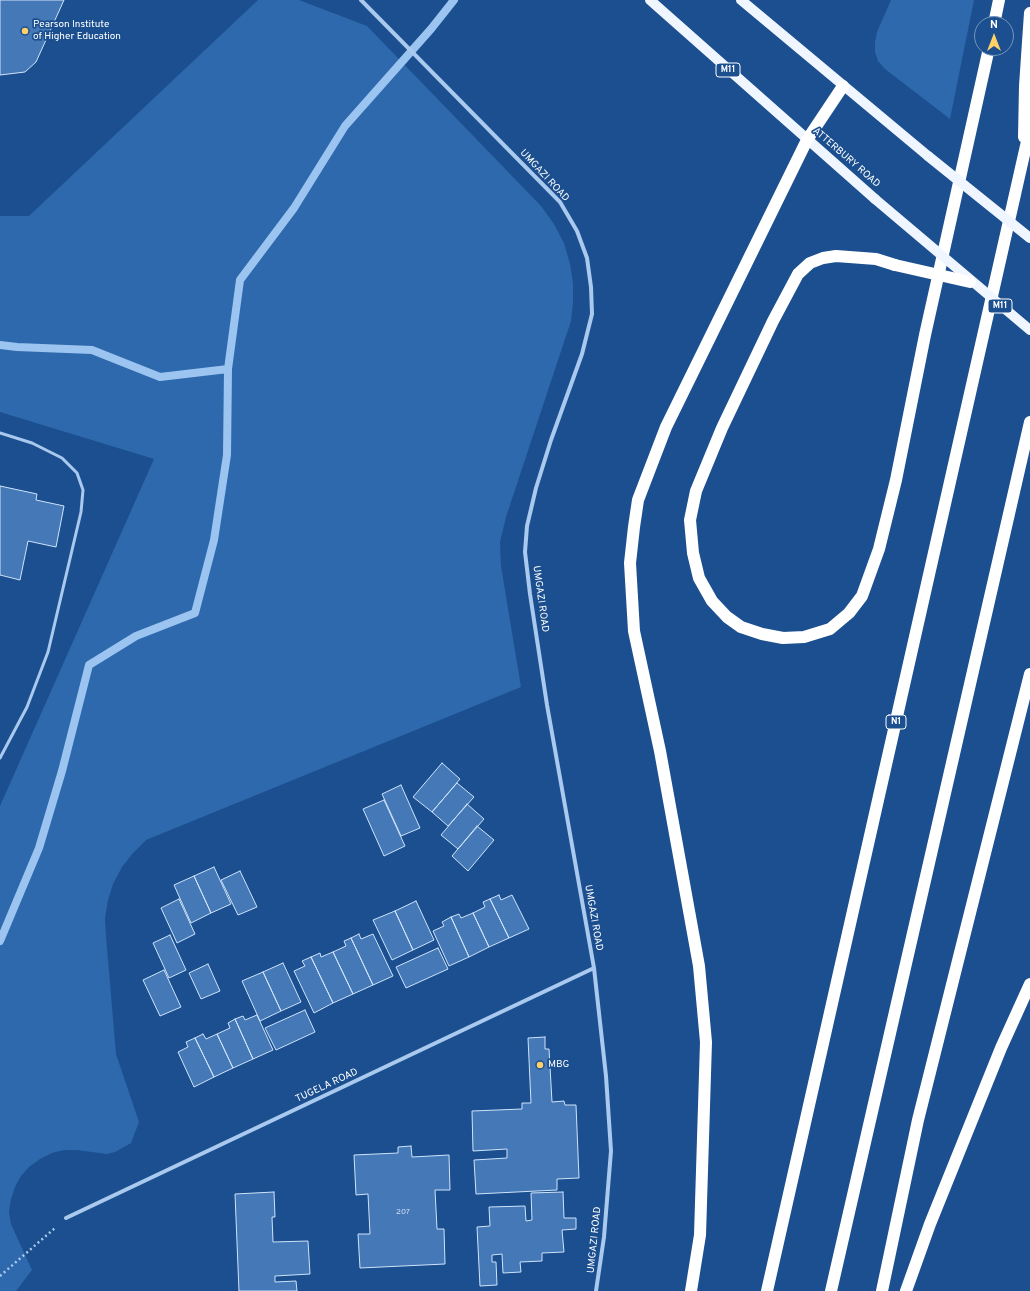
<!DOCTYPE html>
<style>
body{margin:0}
#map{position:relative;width:1030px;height:1291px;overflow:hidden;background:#1b4f8f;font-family:Overpass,sans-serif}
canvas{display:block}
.north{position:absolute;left:974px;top:16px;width:40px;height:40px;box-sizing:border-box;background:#1b4f8f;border:1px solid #7695bc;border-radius:50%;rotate:0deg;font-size:11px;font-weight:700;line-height:16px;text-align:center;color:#fff}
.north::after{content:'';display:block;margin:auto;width:14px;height:18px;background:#ffd166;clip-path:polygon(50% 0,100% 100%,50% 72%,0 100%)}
</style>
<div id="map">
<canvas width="1030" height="1291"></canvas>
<div class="north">N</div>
</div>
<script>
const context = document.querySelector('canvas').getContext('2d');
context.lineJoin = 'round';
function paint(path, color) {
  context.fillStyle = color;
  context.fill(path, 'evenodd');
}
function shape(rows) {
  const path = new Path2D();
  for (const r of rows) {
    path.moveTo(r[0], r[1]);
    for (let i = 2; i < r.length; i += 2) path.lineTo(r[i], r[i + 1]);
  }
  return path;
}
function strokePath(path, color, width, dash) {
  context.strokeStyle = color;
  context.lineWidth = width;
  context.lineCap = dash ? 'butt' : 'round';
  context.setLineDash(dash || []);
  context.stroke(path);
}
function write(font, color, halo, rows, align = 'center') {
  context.font = font + ' Overpass,sans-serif';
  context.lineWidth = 3.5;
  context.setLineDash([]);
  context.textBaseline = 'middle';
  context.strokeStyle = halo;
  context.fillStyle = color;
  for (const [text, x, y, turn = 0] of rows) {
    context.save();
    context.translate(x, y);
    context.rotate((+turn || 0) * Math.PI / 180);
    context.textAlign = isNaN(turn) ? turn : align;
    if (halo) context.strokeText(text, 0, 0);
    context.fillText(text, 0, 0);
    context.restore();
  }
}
const green = shape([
 [258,0,299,0,367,26,541,206,554,224,564,243,570,264,573,283,573,302,571,321,506,517,500,542,501,566,521,687,146,840,133,853,122,867,113,884,108,900,105,918,106,936,116,1054,139,1122,131,1143,115,1152,107,1154,77,1150,64,1150,52,1153,40,1159,29,1167,21,1176,15,1187,11,1199,9,1212,11,1224,32,1270,16,1291,0,1291,0,806,154,459,0,412,0,216,29,216],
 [891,0,974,0,950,119,885,69,878,61,875,52,875,42,877,32]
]);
const stream = shape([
 [0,345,17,347,92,350,160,377,228,369,240,280,294,208,345,126,431,29,454,0],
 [0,941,39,848,62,771,89,665,136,636,195,613,214,540,227,455,228,369]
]);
const building = shape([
 [0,0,64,0,36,62,25,72,0,75,0,0],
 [0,486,37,494,36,500,64,506,56,547,28,541,20,580,0,575,0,486],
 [442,763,460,779,432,812,413,797,442,763],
 [457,783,474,797,448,826,432,812,457,783],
 [401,785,420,828,401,836,382,794,401,785],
 [384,800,405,846,384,856,363,809,384,800],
 [467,804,484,819,458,849,441,835,467,804],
 [477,826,494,840,468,871,452,856,477,826],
 [214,867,231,904,211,913,194,876,214,867],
 [240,871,257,907,238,915,221,880,240,871],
 [194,876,211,913,191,923,174,885,194,876],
 [499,895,501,900,512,895,529,929,509,938,490,899,499,895],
 [179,899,195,934,177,943,161,908,179,899],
 [490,899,509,938,489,947,473,913,485,907,483,902,490,899],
 [416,901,434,940,413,950,395,911,416,901],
 [395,911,413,950,392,960,373,920,395,911],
 [473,913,489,947,469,957,451,917,459,914,461,918,473,913],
 [451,917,469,957,449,966,433,931,444,926,442,922,451,917],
 [359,934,361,939,373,934,393,976,373,985,351,938,359,934],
 [170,935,186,970,169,978,153,943,170,935],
 [351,938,373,985,353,994,333,952,346,946,344,941,351,938],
 [438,948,448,969,406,988,396,967,438,948],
 [333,952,353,994,333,1003,311,957,320,953,321,957,333,952],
 [311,957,333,1003,314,1013,294,971,305,966,302,961,311,957],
 [283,963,301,1002,281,1011,263,972,283,963],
 [208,964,220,991,201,999,189,973,208,964],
 [164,970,181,1007,160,1016,143,980,164,970],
 [263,972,281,1011,260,1021,242,981,263,972],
 [305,1010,315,1032,276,1050,265,1028,305,1010],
 [257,1015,273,1050,253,1059,235,1019,243,1016,245,1020,257,1015],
 [235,1019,253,1059,233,1068,217,1034,230,1028,228,1023,235,1019],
 [203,1034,206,1039,217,1034,233,1068,214,1077,195,1038,203,1034],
 [545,1037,545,1049,549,1049,552,1102,564,1101,565,1105,576,1105,579,1178,557,1179,557,1190,476,1194,474,1160,507,1158,507,1149,473,1151,472,1111,522,1109,522,1103,531,1103,528,1038,545,1037],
 [195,1038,214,1077,194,1087,178,1052,188,1047,186,1042,195,1038],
 [411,1146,412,1157,449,1155,450,1190,435,1190,437,1229,444,1229,445,1264,360,1268,358,1234,370,1234,368,1194,356,1195,354,1155,398,1153,398,1147,411,1146],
 [274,1192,275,1217,272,1217,273,1242,308,1241,310,1274,275,1276,275,1282,296,1281,297,1291,239,1291,235,1194,274,1192],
 [563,1192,564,1218,576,1218,576,1229,562,1230,564,1252,542,1253,542,1261,520,1262,521,1272,503,1273,502,1254,492,1255,492,1262,496,1262,497,1285,480,1286,477,1227,490,1226,489,1207,525,1206,526,1221,532,1220,531,1193,563,1192]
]);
const path = shape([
 [0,1276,55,1228]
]);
const service = shape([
 [0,433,32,443,62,458,77,473,83,490,81,512,48,652,27,707,0,758]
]);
const minor = shape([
 [361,0,560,202,577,231,587,258,591,287,592,314,582,354,551,440,536,488,527,526,525,552,530,594,547,705,594,968,606,1076,611,1151,604,1237,596,1291],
 [66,1218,594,968]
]);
const primary = shape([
 [650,0,875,199],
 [741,0,928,156]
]);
const motorway = shape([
 [994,24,999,0],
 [1024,137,1025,86,1030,13],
 [895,265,876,259,836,256,823,258,810,263,798,274,773,321,722,428,696,491,690,520,693,553,699,578,712,601,727,617,741,627,762,634,783,638,804,637,830,629,849,613,862,596,879,549,896,480,925,335,989,48],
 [691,1291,700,1235,706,1042,699,966,660,751,634,631,630,563,634,527,638,500,666,427,807,140,843,86],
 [767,1291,1030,128],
 [831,1291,1030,422],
 [882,1291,918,1120,1030,674],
 [906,1291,930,1224,1001,1048,1030,984]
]);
const primaryBridge = shape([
 [928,156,1030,238],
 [875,199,1030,330]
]);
const motorwayBridge = shape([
 [895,265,970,282]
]);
const markers = [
 [25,31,4,"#ffd166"],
 [540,1065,4,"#ffd166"]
];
const numberNames = [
 ["207",403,1212]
];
const shields = [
 [728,70,24],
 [1000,306,24],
 [896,722,20]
];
const shieldNames = [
 ["M11",728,70],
 ["M11",1000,306],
 ["N1",896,722]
];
const poiNames = [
 ["Pearson Institute",33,25],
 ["of Higher Education",33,37],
 ["MBG",548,1065]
];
const streetNames = [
 ["ATTERBURY ROAD",846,158,41],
 ["UMGAZI ROAD",544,176,47],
 ["UMGAZI ROAD",540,599,82],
 ["UMGAZI ROAD",593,918,80],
 ["TUGELA ROAD",327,1086,-25],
 ["UMGAZI ROAD",595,1240,-84]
];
paint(green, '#2e69ad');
strokePath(stream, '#9cc4f0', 8);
paint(building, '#4478b7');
strokePath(building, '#cfe3fa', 1);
strokePath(path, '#a9c9ee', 2.5, [2, 3]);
strokePath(service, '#a9c9ee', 3);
strokePath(minor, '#a9c9ee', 4);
strokePath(primary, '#f0f6ff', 10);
strokePath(motorway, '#fff', 12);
strokePath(primaryBridge, '#f0f6ff', 10);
strokePath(motorwayBridge, '#fff', 12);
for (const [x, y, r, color] of markers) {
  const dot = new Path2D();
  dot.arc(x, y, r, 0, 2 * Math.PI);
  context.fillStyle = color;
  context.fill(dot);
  strokePath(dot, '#1b4f8f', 1.5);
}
write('8px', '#d0dded', null, numberNames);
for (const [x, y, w] of shields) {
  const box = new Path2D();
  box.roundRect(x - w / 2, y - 7, w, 14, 3);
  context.fillStyle = '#1b4f8f';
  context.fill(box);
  strokePath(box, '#fff', 1);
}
write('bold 9px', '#fff', null, shieldNames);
write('10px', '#fff', '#1b4f8f', poiNames, 'left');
write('10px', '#fff', '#1b4f8f', streetNames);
</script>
